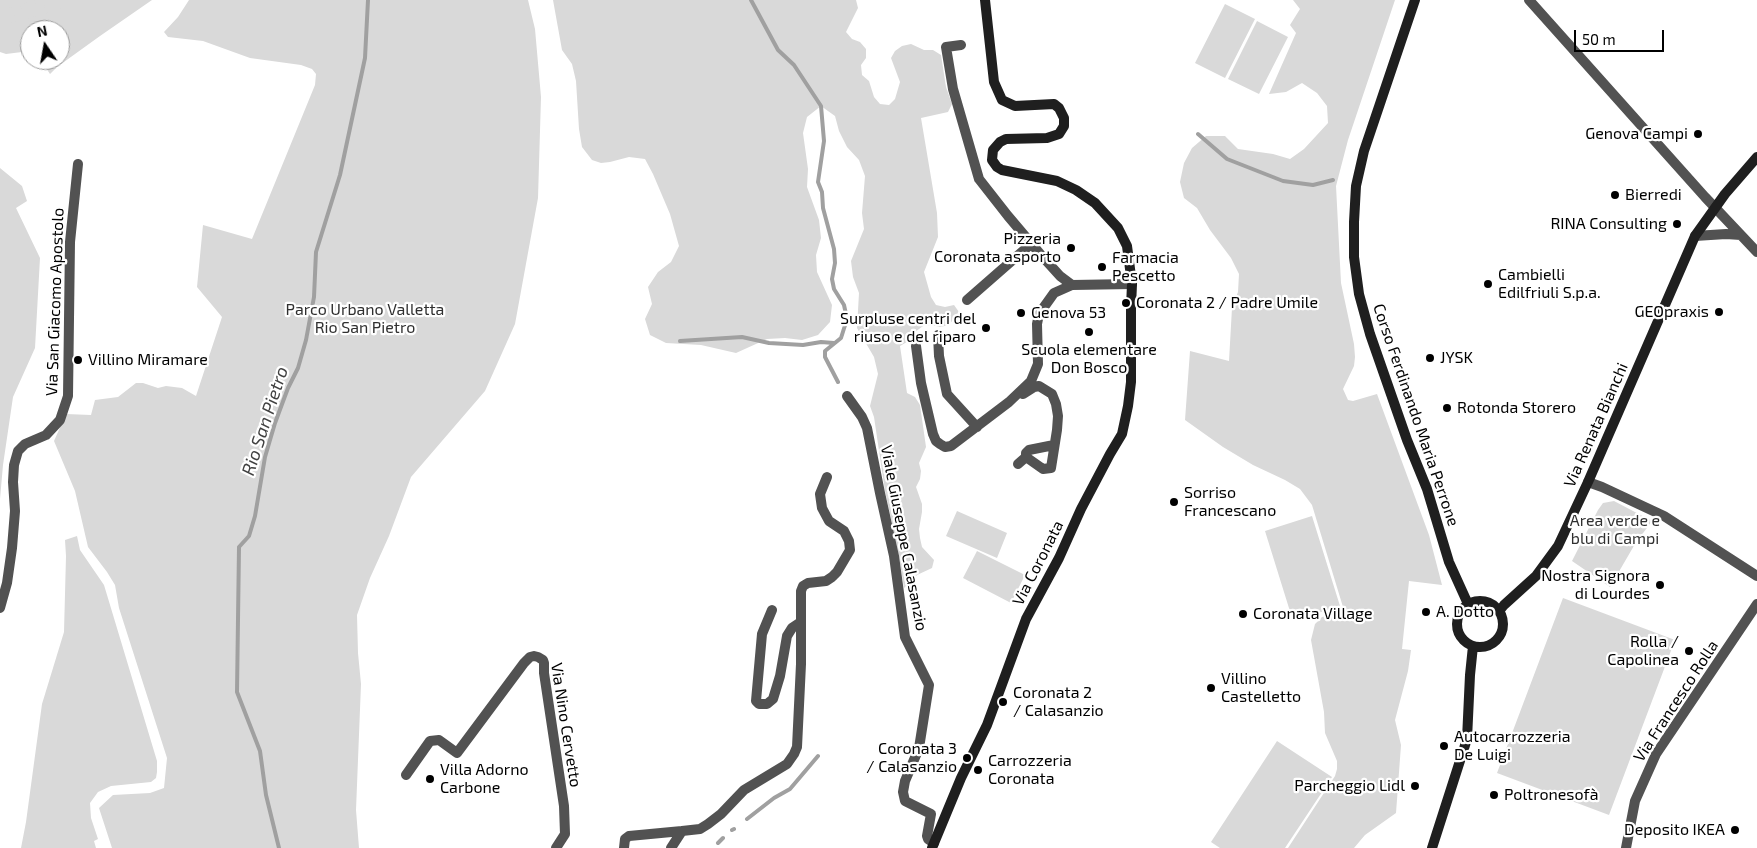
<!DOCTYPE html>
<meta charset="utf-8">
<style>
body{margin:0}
#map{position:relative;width:1757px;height:848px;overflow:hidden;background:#fff;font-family:"Exo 2",sans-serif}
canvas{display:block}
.north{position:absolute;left:20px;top:20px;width:50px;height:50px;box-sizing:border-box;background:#fff;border:1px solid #999;border-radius:50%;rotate:348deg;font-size:14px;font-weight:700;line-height:20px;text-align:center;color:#000}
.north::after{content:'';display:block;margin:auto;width:18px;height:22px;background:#000;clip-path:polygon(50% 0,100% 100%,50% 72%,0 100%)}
.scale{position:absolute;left:1574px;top:30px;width:90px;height:22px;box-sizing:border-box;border:2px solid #000;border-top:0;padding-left:6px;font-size:15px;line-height:18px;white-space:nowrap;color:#000;-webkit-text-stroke:4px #fff;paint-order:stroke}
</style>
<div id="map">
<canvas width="1757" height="848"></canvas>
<div class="north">N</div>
<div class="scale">50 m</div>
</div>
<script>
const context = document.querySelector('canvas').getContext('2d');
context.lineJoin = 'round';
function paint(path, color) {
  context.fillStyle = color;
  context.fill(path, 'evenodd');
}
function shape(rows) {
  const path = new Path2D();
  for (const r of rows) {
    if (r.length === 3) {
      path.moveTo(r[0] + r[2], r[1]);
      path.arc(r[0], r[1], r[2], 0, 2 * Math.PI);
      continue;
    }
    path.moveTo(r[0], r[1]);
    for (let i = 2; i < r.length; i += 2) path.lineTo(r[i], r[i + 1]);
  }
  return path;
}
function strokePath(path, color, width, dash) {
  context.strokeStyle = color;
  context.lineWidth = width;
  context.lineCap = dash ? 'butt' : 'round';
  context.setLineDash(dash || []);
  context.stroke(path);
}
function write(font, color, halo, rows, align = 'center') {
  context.font = font + ' "Exo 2",sans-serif';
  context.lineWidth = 4.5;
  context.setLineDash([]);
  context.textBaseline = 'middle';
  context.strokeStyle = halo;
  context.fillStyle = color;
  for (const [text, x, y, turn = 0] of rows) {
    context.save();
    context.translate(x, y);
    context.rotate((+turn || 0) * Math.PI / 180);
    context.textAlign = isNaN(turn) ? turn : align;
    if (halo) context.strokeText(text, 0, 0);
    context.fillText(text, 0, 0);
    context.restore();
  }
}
const green = shape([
 [0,0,152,0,100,36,57,67,50,74,46,68,45,60,60,60,60,30,30,30,30,53,22,52,6,54,0,52],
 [189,0,528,0,535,29,541,97,538,198,515,324,485,391,411,477,389,536,370,578,357,615,358,653,361,684,356,810,359,848,112,848,99,808,113,795,150,793,164,788,167,758,119,608,115,585,107,572,88,547,75,491,54,441,66,414,91,415,95,400,118,397,136,383,143,383,158,388,166,386,182,388,196,396,222,317,197,287,203,225,252,239,315,85,316,74,312,69,301,65,250,58,203,41,168,37,164,32,178,17],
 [553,0,856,0,858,8,846,32,852,39,860,42,866,49,866,58,861,65,862,75,869,81,874,97,880,104,889,105,895,99,900,82,891,58,895,51,902,46,911,44,924,50,933,50,941,55,946,87,952,104,948,112,921,118,937,213,938,237,924,272,931,297,936,305,945,307,954,305,959,312,949,325,940,327,932,325,923,326,915,332,912,339,900,346,907,393,915,397,920,405,926,447,919,463,921,471,920,479,916,487,922,504,922,512,919,529,920,538,922,547,934,560,932,568,917,575,904,588,899,556,885,491,874,417,870,406,878,374,874,357,857,328,859,293,853,277,851,261,864,229,862,213,865,176,859,160,847,147,839,131,835,116,821,106,807,117,803,133,808,169,807,187,819,220,821,238,816,255,817,272,832,305,830,322,818,335,802,340,785,338,767,339,736,353,701,345,666,343,650,335,645,319,652,304,648,287,658,272,671,262,679,246,670,214,653,174,645,159,629,157,610,162,601,163,592,160,582,147,579,129,576,81,572,64,562,50],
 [1293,0,1395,0,1348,140,1336,186,1341,283,1354,344,1355,357,1354,366,1343,389,1348,400,1353,401,1377,394,1429,535,1442,585,1409,581,1402,649,1411,650,1408,671,1395,720,1401,745,1396,813,1365,835,1354,848,1288,848,1335,776,1337,769,1337,761,1325,733,1324,712,1311,640,1315,624,1322,617,1335,613,1342,609,1343,607,1312,505,1300,489,1285,480,1253,465,1223,447,1185,420,1190,351,1229,361,1232,308,1238,292,1239,274,1231,258,1210,230,1197,208,1184,198,1180,182,1184,163,1192,148,1206,136,1225,136,1238,149,1273,154,1290,159,1304,149,1328,123,1327,106,1317,93,1302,83,1286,92,1269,94,1296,33,1290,25,1300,9],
 [1225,4,1255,19,1225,78,1195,63],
 [1257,21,1288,37,1259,94,1228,79],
 [0,168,22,186,27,201,16,208,40,258,35,348,13,397,3,465,0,499],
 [1614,501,1652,521,1635,544,1610,587,1572,561,1598,510,1603,503],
 [957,511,1007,533,997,558,946,536],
 [1312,516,1340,606,1293,621,1265,531],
 [77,536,80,550,104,585,157,761,157,772,156,778,151,782,111,786,98,792,90,803,91,818,98,839,94,841,96,848,21,848,26,822,42,704,64,632,66,556,65,540],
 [977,551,1025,575,1011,603,963,578],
 [1563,598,1675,640,1609,815,1497,773],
 [1277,741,1332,777,1285,848,1220,848,1211,842]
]);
const stream = shape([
 [751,0,778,50,794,65,821,106,824,141,818,182,822,192,823,208,834,249,835,263,832,279,834,289,844,305,847,319,841,338,825,351,825,357,838,382],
 [1198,134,1227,159,1283,181,1313,185,1333,180],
 [680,341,742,337,769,343,803,345,821,342,834,343],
 [747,819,774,798,790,789,818,756],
 [732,830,734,829],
 [718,843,723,838],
 [279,848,266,795,260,751,237,692,239,547,249,536,255,516,265,457,275,423,288,388,298,368,306,340,314,297,316,252,340,175,365,58,368,0]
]);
const highwayTunnel = shape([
 [0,18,66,0]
]);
const street = shape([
 [1529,0,1705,197,1757,252],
 [961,45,946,47,953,89,979,179,1008,216,1041,255,1060,276,1072,285],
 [1695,236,1726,234,1741,235],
 [967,300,1031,244],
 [938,335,939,356,947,394,977,427],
 [916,346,921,383,933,434,936,441,940,444,945,447,951,446,1009,402,1031,381,1038,364,1037,324,1039,314,1054,293,1072,285,1132,284],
 [847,396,862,417,867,428,880,493,894,556,905,637,929,685,919,748,905,781,903,792,905,801,931,814,927,836,928,839,934,843],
 [1026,457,1026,453,1029,450,1054,445],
 [1018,464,1026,457,1043,469,1051,468,1057,430,1058,416,1056,404,1052,394,1039,386,1034,387,1023,394],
 [1588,482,1602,487,1664,516,1757,576],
 [0,608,7,583,12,548,15,511,13,482,14,465,18,451,25,444,46,435,60,420,68,396,70,242,78,164],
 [772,610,762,634,756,701,759,704,767,704,773,699,780,676,787,636,792,628,801,622],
 [406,775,430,741,439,740,457,753,524,663,530,657,534,656,538,657,543,660,544,663,544,673,564,806,565,834,556,848],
 [624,848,625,839,629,836,682,831],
 [671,848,682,831,700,829,708,824,721,814,744,790,787,764,794,754,797,747,801,664,801,591,803,586,808,583,826,581,832,577,837,572,850,550,849,541,844,531,829,521,822,508,820,494,827,477],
 [1626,848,1635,801,1656,754,1757,604]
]);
const secondary = shape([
 [1415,0,1364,151,1356,186,1354,222,1354,257,1359,294,1370,334,1407,440,1427,489,1449,562,1468,604],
 [1480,624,23],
 [1500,610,1504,605,1536,576,1558,546,1588,482,1695,236,1725,194,1757,157],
 [932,848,961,778,987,725,1026,619,1059,558,1081,509,1110,454,1122,434,1128,406,1131,382,1131,307,1132,284,1127,246,1118,228,1095,203,1076,190,1057,181,1002,170,997,167,992,160,993,150,1000,142,1006,139,1047,138,1059,134,1064,126,1064,118,1059,108,1054,104,1015,106,1002,100,994,82,985,0],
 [1432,848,1467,739,1470,675,1473,646]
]);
const markers = [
 [1698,134,5,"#000"],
 [1615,195,5,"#000"],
 [1677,224,5,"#000"],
 [1071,248,5,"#000"],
 [1102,267,5,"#000"],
 [1488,284,5,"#000"],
 [1126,303,5,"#000"],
 [1719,312,5,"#000"],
 [1021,313,5,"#000"],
 [986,328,5,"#000"],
 [1089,332,5,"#000"],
 [1430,358,5,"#000"],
 [78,360,5,"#000"],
 [1447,408,5,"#000"],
 [1174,502,5,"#000"],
 [1660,585,5,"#000"],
 [1426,612,5,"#000"],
 [1243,614,5,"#000"],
 [1689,651,5,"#000"],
 [1211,688,5,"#000"],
 [1003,702,5,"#000"],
 [1444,746,5,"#000"],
 [967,758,5,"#000"],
 [978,770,5,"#000"],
 [430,779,5,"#000"],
 [1415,786,5,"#000"],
 [1494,795,5,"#000"],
 [1735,830,5,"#000"]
];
const poiNames = [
 ["Genova Campi",1688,134,"right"],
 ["Bierredi",1625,195],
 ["RINA Consulting",1667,224,"right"],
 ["Pizzeria",1061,239,"right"],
 ["Coronata asporto",1061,257,"right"],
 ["Farmacia",1112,258],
 ["Pescetto",1112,276],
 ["Cambielli",1498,275],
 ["Edilfriuli S.p.a.",1498,293],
 ["Coronata 2 / Padre Umile",1136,303],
 ["GEOpraxis",1709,312,"right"],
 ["Genova 53",1031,313],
 ["Surpluse centri del",976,319,"right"],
 ["riuso e del riparo",976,337,"right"],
 ["Scuola elementare",1089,350,"center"],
 ["Don Bosco",1089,368,"center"],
 ["JYSK",1440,358],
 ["Villino Miramare",88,360],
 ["Rotonda Storero",1457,408],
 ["Sorriso",1184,493],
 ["Francescano",1184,511],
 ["Nostra Signora",1650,576,"right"],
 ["di Lourdes",1650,594,"right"],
 ["A. Dotto",1436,612],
 ["Coronata Village",1253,614],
 ["Rolla /",1679,642,"right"],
 ["Capolinea",1679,660,"right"],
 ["Villino",1221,679],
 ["Castelletto",1221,697],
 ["Coronata 2",1013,693],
 ["/ Calasanzio",1013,711],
 ["Autocarrozzeria",1454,737],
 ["De Luigi",1454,755],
 ["Coronata 3",957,749,"right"],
 ["/ Calasanzio",957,767,"right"],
 ["Carrozzeria",988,761],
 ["Coronata",988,779],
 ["Villa Adorno",440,770],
 ["Carbone",440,788],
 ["Parcheggio Lidl",1405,786,"right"],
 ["Poltronesofà",1504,795],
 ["Deposito IKEA",1725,830,"right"]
];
const streetNames = [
 ["Via San Giacomo Apostolo",55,302,-88],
 ["Corso Ferdinando Maria Perrone",1416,415,71],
 ["Via Renata Bianchi",1596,425,-66],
 ["Viale Giuseppe Calasanzio",904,538,79],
 ["Via Coronata",1038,563,-63],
 ["Via Francesco Rolla",1676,701,-57],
 ["Via Nino Cervetto",566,725,81]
];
const parkNames = [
 ["Parco Urbano Valletta",365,310],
 ["Rio San Pietro",365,328],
 ["Area verde e",1615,521],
 ["blu di Campi",1615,539]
];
const waterNames = [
 ["Rio San Pietro",265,421,-72]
];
paint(green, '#d9d9d9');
strokePath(stream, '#a0a0a0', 4);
strokePath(highwayTunnel, '#d9d9d9', 15, [15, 8]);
strokePath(street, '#525252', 10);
strokePath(secondary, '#1f1f1f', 10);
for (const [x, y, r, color] of markers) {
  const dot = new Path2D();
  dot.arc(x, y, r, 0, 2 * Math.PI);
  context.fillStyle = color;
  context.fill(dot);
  strokePath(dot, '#fff', 2);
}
write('16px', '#000', '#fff', poiNames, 'left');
write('16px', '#000', '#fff', streetNames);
write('16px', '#303030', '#fff', parkNames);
write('italic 18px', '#414141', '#fff', waterNames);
</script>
